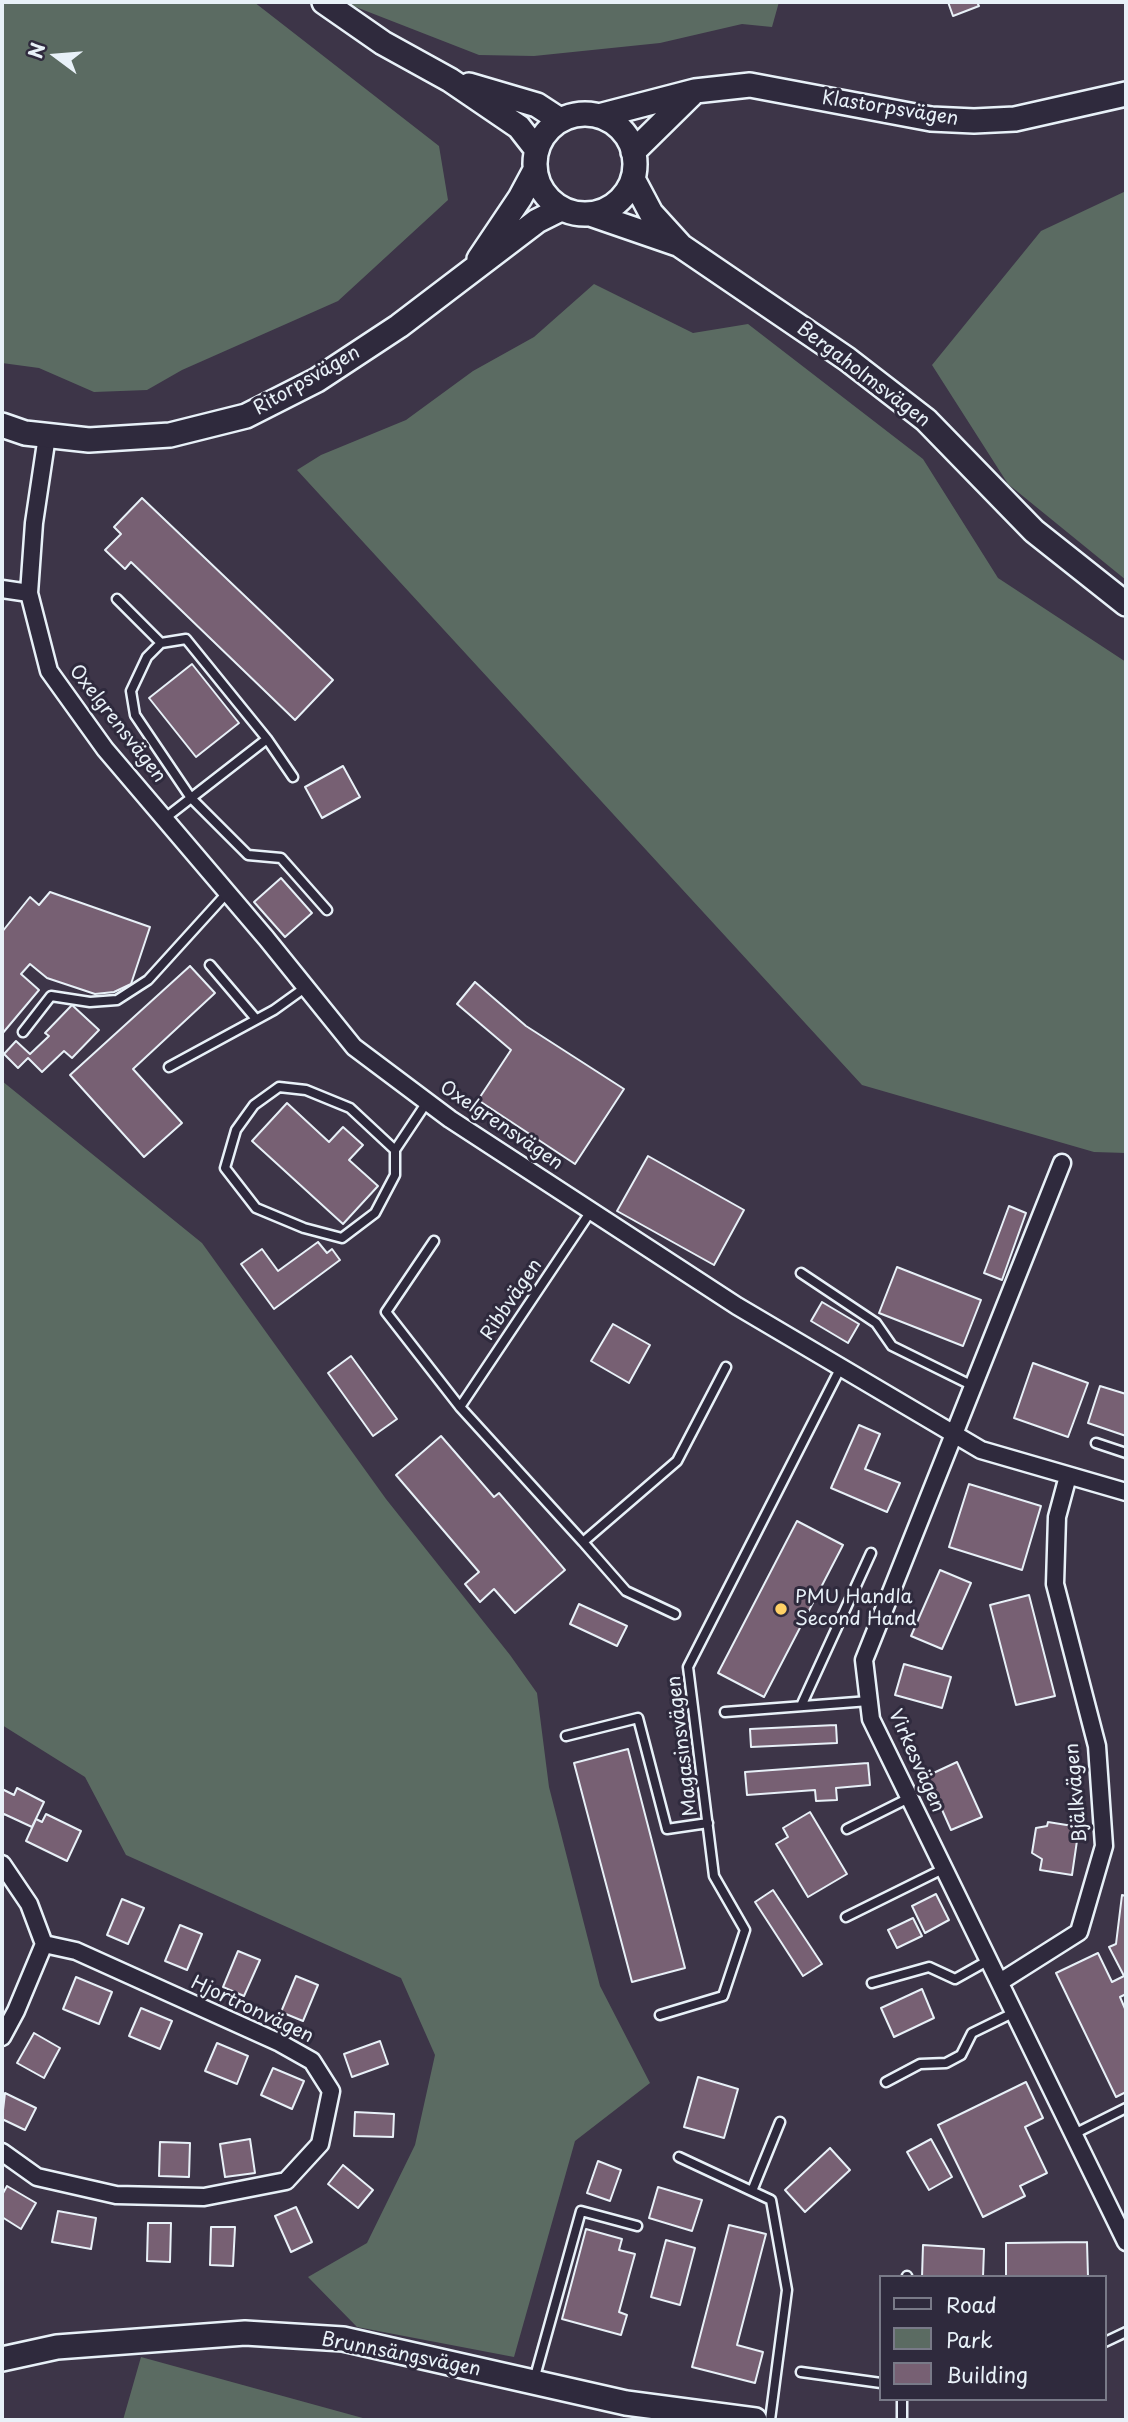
<!DOCTYPE html>
<meta charset="utf-8">
<style>
body{margin:0}
#map{position:relative;width:1128px;height:2422px;overflow:hidden;background:#3d3548;font-family:"Playpen Sans",sans-serif}
canvas{display:block}
.frame{position:absolute;inset:0;border:4px solid #e8f1f8;pointer-events:none}
.legend{position:absolute;left:879px;top:2275px;width:228px;height:126px;box-sizing:border-box;background:#2f2a3d;border:2px solid #797a88;margin:0;padding:9px 12px;list-style:none;font-size:21px;color:#e8f1f8}
.legend li{display:flex;align-items:center;gap:14px;height:35px}
.legend b{width:35px;border:2px solid #797a88}
.north{position:absolute;left:21px;top:21px;width:70px;height:70px;-webkit-text-stroke:5px #2f2a3d;paint-order:stroke;rotate:286deg;font-size:19px;font-weight:700;line-height:28px;text-align:center;color:#e8f1f8}
.north::after{content:'';display:block;margin:auto;width:24px;height:32px;background:#e8f1f8;clip-path:polygon(50% 0,100% 100%,50% 72%,0 100%)}
</style>
<div id="map">
<canvas width="1128" height="2422"></canvas>
<div class="frame"></div>
<ul class="legend">
<li><b style="height:9px;background:#2f2a3d"></b>Road</li>
<li><b style="height:19px;background:#5b6b62"></b>Park</li>
<li><b style="height:19px;background:#776073"></b>Building</li>
</ul>
<div class="north">N</div>
</div>
<script>
const context = document.querySelector('canvas').getContext('2d');
context.lineJoin = 'round';
function paint(path, color) {
  context.fillStyle = color;
  context.fill(path, 'evenodd');
}
function shape(rows) {
  const path = new Path2D();
  for (const r of rows) {
    if (r.length === 3) {
      path.moveTo(r[0] + r[2], r[1]);
      path.arc(r[0], r[1], r[2], 0, 2 * Math.PI);
      continue;
    }
    path.moveTo(r[0], r[1]);
    for (let i = 2; i < r.length; i += 2) path.lineTo(r[i], r[i + 1]);
  }
  return path;
}
function strokePath(path, color, width, dash) {
  context.strokeStyle = color;
  context.lineWidth = width;
  context.lineCap = dash ? 'butt' : 'round';
  context.setLineDash(dash || []);
  context.stroke(path);
}
function write(font, color, halo, rows, align = 'center') {
  context.font = font + ' "Playpen Sans",sans-serif';
  context.lineWidth = 6;
  context.setLineDash([]);
  context.textBaseline = 'middle';
  context.strokeStyle = halo;
  context.fillStyle = color;
  for (const [text, x, y, turn = 0] of rows) {
    context.save();
    context.translate(x, y);
    context.rotate((+turn || 0) * Math.PI / 180);
    context.textAlign = isNaN(turn) ? turn : align;
    if (halo) context.strokeText(text, 0, 0);
    context.fillText(text, 0, 0);
    context.restore();
  }
}
const green = shape([
 [2,2,254,2,439,146,448,200,338,301,182,370,147,390,94,392,39,368,2,363],
 [343,2,779,2,772,27,742,24,660,43,534,56,479,55],
 [1126,191,1126,580,1008,484,932,365,1041,231],
 [594,284,693,333,748,324,923,459,998,578,1126,662,1126,1153,1094,1152,862,1085,297,470,321,455,406,420,473,371,534,337],
 [2,1081,202,1243,386,1499,510,1655,537,1693,549,1787,600,1986,650,2083,575,2141,514,2357,357,2327,308,2277,367,2243,415,2145,435,2055,401,1978,126,1855,85,1777,2,1725],
 [141,2357,370,2420,123,2420]
]);
const building = shape([
 [948,2,977,2,979,6,953,16,948,2],
 [142,498,333,680,295,720,131,562,125,569,105,550,121,534,114,527,142,498],
 [192,664,239,723,196,757,149,698,192,664],
 [343,766,360,797,322,818,305,787,343,766],
 [281,878,312,913,285,937,254,902,281,878],
 [50,892,150,927,131,984,114,992,95,994,47,978,30,964,21,974,39,990,2,1034,2,932,30,897,39,905,50,892],
 [190,966,215,993,133,1069,182,1123,144,1157,70,1075,190,966],
 [475,982,526,1026,624,1089,575,1164,478,1100,511,1050,457,1004,475,982],
 [72,1005,99,1030,72,1058,64,1051,42,1072,28,1058,18,1068,4,1054,16,1041,30,1054,49,1036,45,1033,72,1005],
 [287,1103,329,1142,343,1127,363,1145,349,1160,378,1186,343,1224,252,1141,287,1103],
 [648,1156,744,1210,714,1265,617,1211,648,1156],
 [1009,1206,1026,1213,1002,1280,984,1273,1009,1206],
 [318,1242,327,1253,332,1249,340,1260,274,1309,241,1264,262,1249,278,1271,318,1242],
 [897,1267,981,1300,963,1346,879,1313,897,1267],
 [822,1302,859,1324,848,1343,811,1321,822,1302],
 [613,1324,650,1345,629,1383,591,1361,613,1324],
 [351,1356,397,1419,373,1436,328,1373,351,1356],
 [1033,1363,1088,1383,1068,1437,1014,1418,1033,1363],
 [1100,1386,1126,1394,1126,1436,1088,1423,1100,1386],
 [859,1425,880,1434,865,1469,900,1483,887,1512,831,1488,859,1425],
 [441,1436,494,1497,499,1493,565,1570,515,1613,494,1589,480,1602,465,1584,479,1572,396,1475,441,1436],
 [969,1484,1041,1506,1022,1570,949,1547,969,1484],
 [797,1521,843,1545,764,1697,718,1673,797,1521],
 [940,1570,971,1583,942,1649,911,1636,940,1570],
 [1029,1595,1055,1696,1016,1705,990,1605,1029,1595],
 [579,1604,627,1626,617,1646,570,1624,579,1604],
 [904,1664,951,1677,942,1708,895,1695,904,1664],
 [836,1725,837,1743,751,1747,750,1729,836,1725],
 [628,1749,685,1968,632,1982,574,1763,628,1749],
 [957,1762,982,1817,951,1830,927,1776,957,1762],
 [868,1763,870,1785,836,1788,837,1800,816,1801,815,1790,747,1795,745,1772,868,1763],
 [17,1788,44,1802,32,1827,4,1814,2,1818,2,1789,14,1795,17,1788],
 [810,1812,847,1874,808,1897,776,1844,788,1837,783,1828,810,1812],
 [46,1814,81,1831,67,1861,26,1841,36,1819,42,1822,46,1814],
 [1048,1822,1079,1827,1072,1875,1040,1870,1042,1859,1032,1853,1036,1828,1047,1826,1048,1822],
 [773,1890,822,1964,803,1976,755,1902,773,1890],
 [936,1894,949,1920,925,1933,912,1906,936,1894],
 [1122,1895,1126,1896,1126,1994,1120,1997,1126,2011,1126,2092,1116,2097,1056,1973,1098,1953,1112,1982,1124,1976,1109,1947,1116,1944,1122,1895],
 [122,1899,144,1908,128,1944,107,1935,122,1899],
 [913,1918,922,1936,897,1948,888,1930,913,1918],
 [180,1925,202,1934,187,1970,165,1961,180,1925],
 [238,1951,260,1960,244,1996,223,1987,238,1951],
 [296,1976,318,1985,303,2021,281,2012,296,1976],
 [76,1977,112,1992,99,2024,63,2009,76,1977],
 [922,1989,934,2018,894,2037,881,2008,922,1989],
 [141,2008,172,2021,160,2049,129,2036,141,2008],
 [34,2033,60,2048,44,2078,17,2063,34,2033],
 [380,2041,388,2064,352,2077,344,2054,380,2041],
 [217,2043,248,2056,237,2084,205,2071,217,2043],
 [273,2068,304,2081,292,2109,261,2095,273,2068],
 [698,2077,738,2089,724,2138,684,2127,698,2077],
 [1026,2082,1043,2118,1025,2127,1047,2173,1020,2186,1025,2196,983,2217,938,2125,1026,2082],
 [5,2093,36,2108,25,2130,2,2119,5,2093],
 [355,2112,394,2114,393,2137,354,2136,355,2112],
 [250,2139,255,2173,225,2177,220,2144,250,2139],
 [931,2139,952,2177,929,2190,907,2152,931,2139],
 [160,2142,190,2143,189,2177,159,2176,160,2142],
 [830,2148,850,2170,805,2212,785,2190,830,2148],
 [598,2161,621,2170,610,2201,587,2193,598,2161],
 [343,2165,373,2190,358,2208,328,2184,343,2165],
 [7,2186,36,2203,21,2229,2,2217,2,2195,7,2186],
 [658,2187,702,2200,692,2231,649,2218,658,2187],
 [296,2207,312,2242,291,2252,275,2216,296,2207],
 [58,2211,96,2218,91,2249,52,2242,58,2211],
 [148,2223,171,2223,170,2262,147,2261,148,2223],
 [729,2225,766,2234,737,2345,763,2352,755,2383,692,2367,729,2225],
 [211,2227,235,2227,233,2266,210,2265,211,2227],
 [586,2229,622,2239,619,2250,635,2254,619,2312,627,2315,621,2335,562,2319,586,2229],
 [666,2240,695,2248,680,2305,651,2297,666,2240],
 [1087,2242,1088,2277,1006,2277,1006,2243,1087,2242],
 [923,2245,984,2249,983,2277,922,2277,923,2245]
]);
const lane = shape([
 [117,599,161,643,147,657,131,691,135,715,191,798,248,855,281,858,327,910],
 [161,643,186,639,267,739],
 [164,819,267,739,293,777],
 [210,965,256,1019],
 [23,1032,51,996,90,1002,117,1000,148,980,227,893],
 [169,1067,274,1010,306,987],
 [395,1150,395,1175,375,1213,342,1238,304,1228,256,1208,225,1168,236,1130,254,1105,279,1087,306,1090,350,1108,395,1150,427,1102],
 [434,1241,386,1312,460,1407,583,1542,677,1461,726,1367],
 [801,1273,876,1323,892,1346,973,1386],
 [460,1407,591,1211],
 [1096,1443,1126,1453],
 [583,1542,626,1591,675,1614],
 [801,1706,871,1553],
 [725,1712,869,1701],
 [566,1736,638,1718,667,1829,708,1823],
 [847,1829,909,1798],
 [846,1917,943,1869],
 [872,1983,929,1967,955,1979,989,1960],
 [660,2015,723,1996,745,1930,714,1876,688,1667,841,1367],
 [886,2082,920,2064,946,2063,961,2055,972,2033,1015,2012],
 [1074,2134,1126,2108],
 [679,2157,771,2200,787,2290,770,2420],
 [752,2191,780,2122],
 [907,2277,907,2276],
 [1105,2342,1126,2332],
 [801,2372,881,2383],
 [534,2380,581,2211,637,2226],
 [902,2420,902,2399]
]);
const street = shape([
 [47,436,34,523,29,593,49,671,105,749,266,938,354,1047,450,1119,737,1306,981,1450,1126,1492],
 [2,589,29,593],
 [1062,1163,864,1660,871,1719,1126,2242],
 [2,1864,29,1904,44,1944],
 [1000,1982,1079,1932,1104,1846,1097,1746,1055,1584,1057,1517,1068,1476],
 [2,2037,16,2011,44,1944],
 [2,2152,37,2177,116,2195,204,2197,286,2181,320,2144,331,2091,312,2061,280,2043,76,1951,44,1944]
]);
const secondary = shape([
 [324,2,383,43,450,80,519,127,537,150],
 [469,85,537,105,560,120],
 [585,164,50],
 [599,116,695,91,750,85,931,119,974,121,1015,119,1126,94],
 [633,152,693,93],
 [633,179,651,213,681,246,847,359,926,420,1034,531,1126,604],
 [590,214,680,245],
 [479,259,520,198,535,170],
 [2,425,25,433,89,440,170,435,246,416,317,380,399,326,537,221,561,209],
 [2,2359,57,2347,245,2333,343,2339,626,2403,755,2420]
]);
const markers = [
 [781,1609,7,"#ffd166"]
];
const streetNames = [
 ["Klastorpsvägen",890,109,9],
 ["Bergaholmsvägen",863,375,37],
 ["Ritorpsvägen",307,381,-30],
 ["Oxelgrensvägen",117,724,52],
 ["Oxelgrensvägen",501,1126,34],
 ["Ribbvägen",512,1300,-56],
 ["Magasinsvägen",683,1746,-97],
 ["Virkesvägen",916,1761,66],
 ["Bjälkvägen",1077,1793,-95],
 ["Hjortronvägen",252,2010,25],
 ["Brunnsängsvägen",401,2355,11]
];
const poiNames = [
 ["PMU Handla",795,1598],
 ["Second Hand",795,1620]
];
paint(green, '#5b6b62');
paint(building, '#776073');
strokePath(building, '#e8f1f8', 2);
strokePath(lane, '#e8f1f8', 13);
strokePath(street, '#e8f1f8', 21);
strokePath(secondary, '#e8f1f8', 28);
strokePath(lane, '#2f2a3d', 8);
strokePath(street, '#2f2a3d', 16);
strokePath(secondary, '#2f2a3d', 23);
for (const [x, y, r, color] of markers) {
  const dot = new Path2D();
  dot.arc(x, y, r, 0, 2 * Math.PI);
  context.fillStyle = color;
  context.fill(dot);
  strokePath(dot, '#2f2a3d', 2.5);
}
write('19px', '#e8f1f8', '#2f2a3d', streetNames);
write('19px', '#e8f1f8', '#2f2a3d', poiNames, 'left');
</script>
